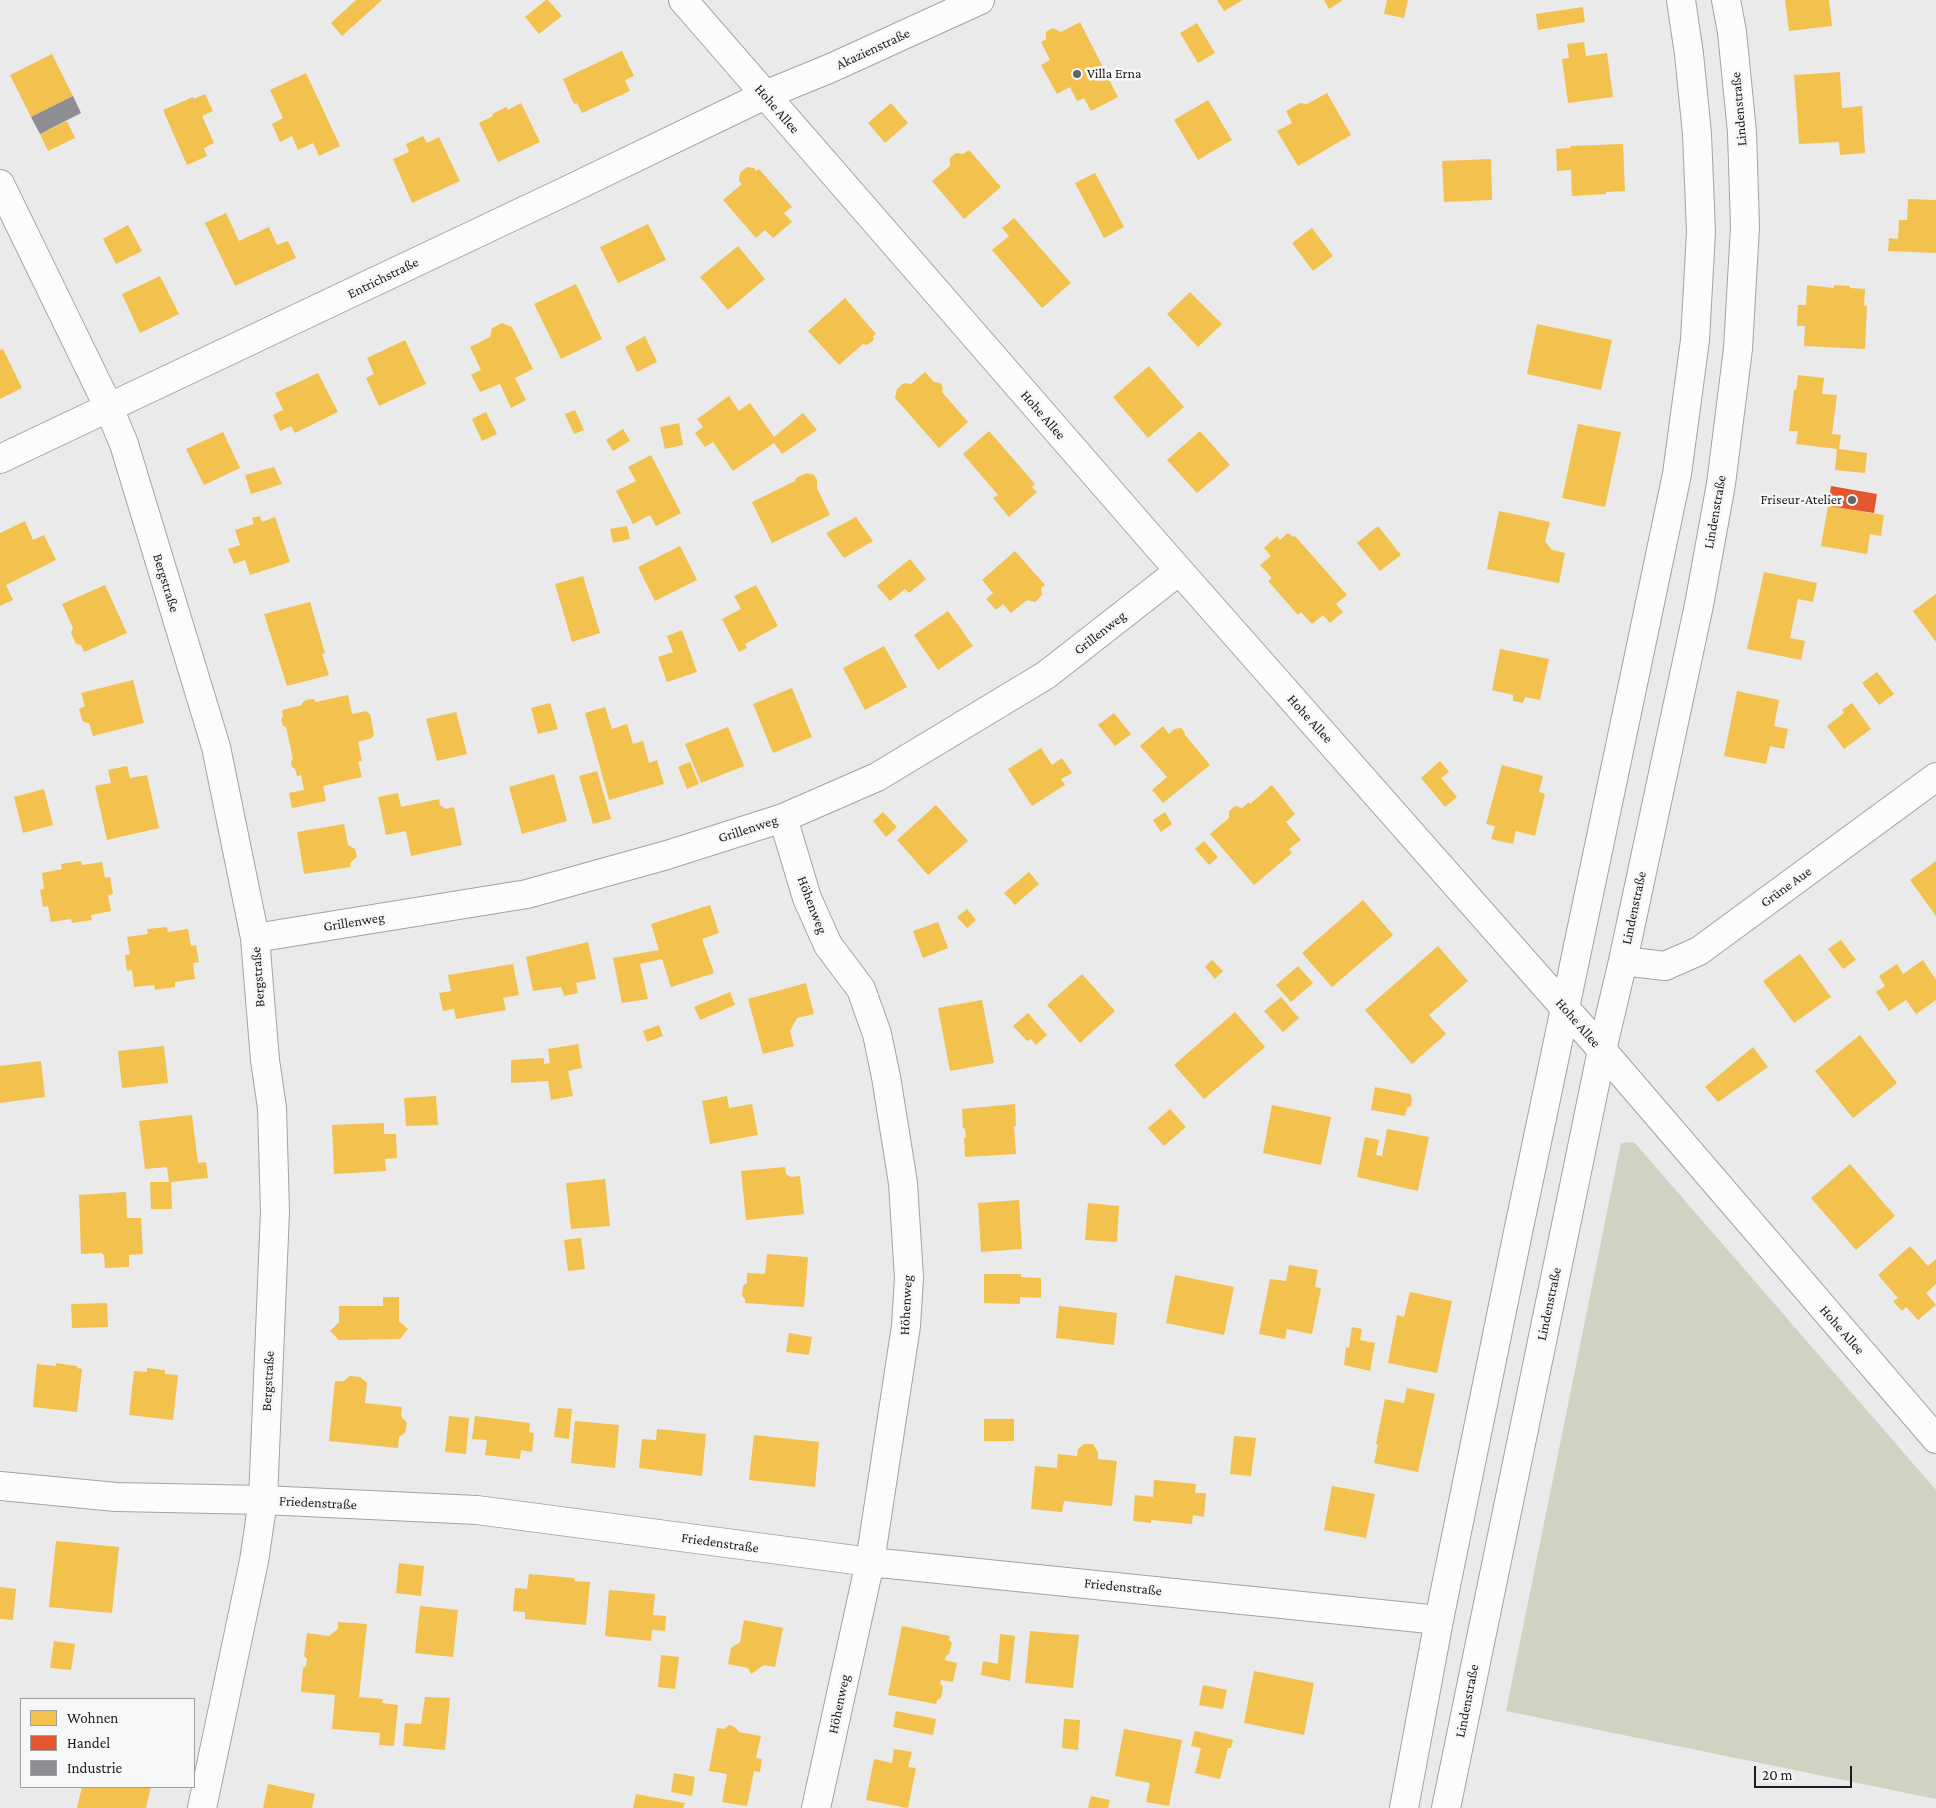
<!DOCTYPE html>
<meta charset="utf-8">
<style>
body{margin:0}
#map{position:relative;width:1936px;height:1808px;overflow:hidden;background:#eaeaeb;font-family:"Crimson Pro",serif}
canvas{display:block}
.legend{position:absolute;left:20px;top:1698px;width:175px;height:90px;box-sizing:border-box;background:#f6f7f9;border:1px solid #9e9fa1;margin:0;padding:6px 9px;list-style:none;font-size:15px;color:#1b1c1c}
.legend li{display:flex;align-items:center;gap:10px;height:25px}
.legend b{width:25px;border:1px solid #9e9fa1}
.scale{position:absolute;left:1754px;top:1766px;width:98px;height:22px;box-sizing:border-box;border:2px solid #1b1c1c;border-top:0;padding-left:6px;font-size:15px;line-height:18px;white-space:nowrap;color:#1b1c1c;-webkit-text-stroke:4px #f6f7f9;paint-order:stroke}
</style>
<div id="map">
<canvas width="1936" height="1808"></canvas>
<ul class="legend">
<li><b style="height:14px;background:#f2c14e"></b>Wohnen</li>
<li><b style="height:14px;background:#e4572e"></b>Handel</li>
<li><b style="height:14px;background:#8d8d92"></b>Industrie</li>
</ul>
<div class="scale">20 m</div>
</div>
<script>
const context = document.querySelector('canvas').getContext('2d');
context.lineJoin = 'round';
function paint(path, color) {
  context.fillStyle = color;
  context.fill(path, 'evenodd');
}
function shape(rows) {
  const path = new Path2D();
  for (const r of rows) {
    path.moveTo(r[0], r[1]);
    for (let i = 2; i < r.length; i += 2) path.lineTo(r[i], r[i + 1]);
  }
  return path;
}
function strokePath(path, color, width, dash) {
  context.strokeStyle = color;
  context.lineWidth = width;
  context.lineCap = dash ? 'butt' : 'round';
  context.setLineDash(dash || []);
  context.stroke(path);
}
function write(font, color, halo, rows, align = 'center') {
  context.font = font + ' "Crimson Pro",serif';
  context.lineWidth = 5;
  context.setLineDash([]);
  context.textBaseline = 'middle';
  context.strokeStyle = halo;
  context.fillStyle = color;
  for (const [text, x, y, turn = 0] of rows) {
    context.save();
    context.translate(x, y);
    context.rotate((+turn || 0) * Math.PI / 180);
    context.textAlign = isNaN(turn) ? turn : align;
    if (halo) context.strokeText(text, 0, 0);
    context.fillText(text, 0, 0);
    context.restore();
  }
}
const green = shape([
 [1634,1142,1936,1490,1936,1799,1506,1711,1621,1143]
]);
const homes = shape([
 [356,0,382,0,342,36,331,23],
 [546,0,548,0,562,16,539,34,525,17],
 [1217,0,1243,0,1224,11],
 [1324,0,1343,0,1329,9],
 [1387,0,1408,0,1404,18,1384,14],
 [1785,0,1829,0,1832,26,1789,31],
 [1583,7,1585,22,1538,30,1536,14],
 [1080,22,1118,97,1091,111,1084,98,1077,101,1070,87,1057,94,1041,65,1050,60,1041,42,1046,39,1046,32,1053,28,1061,32],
 [1197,23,1215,53,1198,63,1180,33],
 [1584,42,1586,56,1607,53,1613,97,1568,103,1562,59,1569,58,1567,44],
 [622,51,634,76,625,80,630,91,582,113,577,103,574,104,563,79],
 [52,54,73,96,31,117,10,75],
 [1840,72,1842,108,1862,106,1865,153,1840,155,1839,142,1799,144,1794,75],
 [306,73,340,146,319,156,313,143,298,150,292,136,280,142,272,124,283,118,270,90],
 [1327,93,1351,135,1298,166,1277,131,1292,123,1286,111,1300,103,1307,104],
 [205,94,213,111,202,116,214,143,204,148,207,156,187,165,163,110,193,97,194,99],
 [1208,100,1232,140,1198,160,1174,120],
 [521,103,540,142,498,162,479,123,493,116,492,114,506,107,508,110],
 [891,103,908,123,885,143,868,123],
 [67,121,75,138,48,151,40,134],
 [423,136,427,143,439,137,460,181,412,203,393,159,409,152,406,144],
 [1623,144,1625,191,1606,192,1606,194,1572,196,1571,170,1557,171,1556,149,1571,148,1570,146],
 [969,150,1001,187,964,219,932,181,950,166,950,158,956,153,963,154],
 [1491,159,1492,200,1444,202,1442,161],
 [747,167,754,168,756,171,759,169,792,207,784,213,792,222,773,238,765,230,756,238,723,200,742,184,739,181,740,173],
 [1095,173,1124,227,1104,238,1075,183],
 [1908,199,1936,200,1936,253,1888,251,1889,238,1898,239,1899,220,1907,220],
 [226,213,239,241,269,227,277,245,288,241,296,258,235,286,205,223],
 [1014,218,1071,283,1042,308,992,250,1009,236,1002,228],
 [648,224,666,260,618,283,600,247],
 [128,225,142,251,116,264,103,239],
 [1312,228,1333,256,1313,271,1292,243],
 [738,246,765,279,728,310,700,277],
 [160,276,179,314,140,333,122,294],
 [576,284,602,339,561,359,534,304],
 [1807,285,1834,288,1834,285,1850,286,1850,288,1865,289,1864,306,1867,306,1865,349,1804,346,1805,326,1797,326,1798,305,1806,305],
 [1190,292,1222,324,1198,347,1167,314],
 [845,298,876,334,873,336,874,340,867,345,863,344,839,365,808,331],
 [502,323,512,327,533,369,515,378,526,400,511,408,500,384,480,392,471,375,481,370,470,347,490,337,492,328],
 [1537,324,1612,340,1601,390,1527,374],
 [645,336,657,362,637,372,625,347],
 [405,340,426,384,379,406,366,378,374,374,367,358],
 [3,349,22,388,0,399,0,350],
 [1149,366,1184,407,1148,438,1113,397],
 [925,372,934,382,940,383,943,387,942,392,968,422,939,448,895,398,897,389,904,383,911,384],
 [318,373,338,412,295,433,291,426,280,431,273,415,283,410,275,393],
 [1798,375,1824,378,1822,394,1837,395,1832,434,1841,435,1839,449,1867,453,1865,473,1835,470,1837,449,1796,444,1798,431,1789,431,1794,390,1796,390],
 [729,396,739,411,750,403,774,437,803,413,817,430,782,454,774,443,733,471,713,442,705,447,695,433,703,427,697,419],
 [575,410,584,430,574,434,565,414],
 [486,412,497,434,482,441,472,419],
 [679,423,683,445,665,449,660,427],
 [1578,424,1621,432,1605,507,1562,498],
 [623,429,630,441,613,451,606,440],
 [989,431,1035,484,1032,487,1037,492,1009,517,993,498,998,495,963,454],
 [1200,431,1230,465,1197,493,1167,460],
 [223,432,240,468,204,485,186,449],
 [651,455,681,513,656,526,650,515,633,524,616,491,636,481,628,467],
 [274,467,282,484,251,494,245,475],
 [807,473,814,475,817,480,817,488,830,515,772,543,752,502,795,481,796,478],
 [1828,506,1884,515,1881,536,1870,534,1867,554,1821,546],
 [1499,511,1550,522,1545,541,1552,550,1565,553,1559,583,1487,569],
 [260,516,262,522,275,517,290,562,250,575,245,560,234,564,228,549,240,545,235,530,254,524,252,518],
 [856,517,873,541,844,558,826,533],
 [25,521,33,540,44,535,56,560,6,585,13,600,0,606,0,533],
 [627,526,630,539,613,543,610,529],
 [1378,526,1401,555,1380,571,1357,543],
 [1288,533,1293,537,1295,536,1347,595,1336,604,1343,612,1330,623,1323,615,1312,624,1301,612,1298,615,1268,581,1272,578,1260,565,1271,556,1264,548,1277,536,1280,540],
 [680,546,697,580,655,601,638,567],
 [1015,551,1045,585,1041,588,1042,595,1035,602,1027,600,1011,613,1003,604,996,610,986,599,993,593,982,580],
 [910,559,926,579,909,593,905,589,890,601,877,586],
 [1764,572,1817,583,1813,602,1798,599,1790,638,1805,641,1801,660,1747,649],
 [583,576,600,633,572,642,555,584],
 [105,585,127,633,84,652,81,645,76,644,71,633,73,628,62,604],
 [756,585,778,626,745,644,747,648,739,652,722,619,741,609,734,596],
 [1936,594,1936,642,1913,611],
 [310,602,325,653,322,654,329,675,287,686,264,614],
 [948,611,973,646,938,670,914,635],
 [682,630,697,672,667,682,658,657,673,652,667,636],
 [884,646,907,687,865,710,843,668],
 [1500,649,1549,659,1540,700,1525,697,1523,703,1513,701,1513,695,1492,690],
 [1877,672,1894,694,1879,705,1862,683],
 [133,680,144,723,93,736,89,723,83,722,79,709,85,706,81,693],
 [792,688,812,737,773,753,753,704],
 [1737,691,1779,700,1774,726,1788,729,1784,749,1770,746,1766,764,1724,756],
 [348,695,352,714,366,711,370,714,374,734,372,738,358,742,362,761,358,762,362,777,323,786,326,801,292,808,289,793,304,790,301,775,297,776,295,769,292,767,291,761,293,759,286,727,283,726,281,719,283,717,282,710,302,705,302,703,306,700,313,699,316,702],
 [550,703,558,729,538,734,531,708],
 [1852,703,1871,729,1844,749,1827,726,1844,713,1842,710],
 [605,707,612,729,627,724,633,744,643,741,649,763,657,760,664,784,609,800,585,713],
 [456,712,467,754,437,761,426,719],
 [1114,713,1131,734,1115,746,1098,725],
 [1163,726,1169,734,1174,729,1181,728,1185,733,1185,735,1210,765,1163,803,1152,790,1167,777,1140,746],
 [728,727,744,766,701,783,685,744],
 [1041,748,1052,765,1062,758,1072,773,1061,779,1065,785,1032,806,1008,769],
 [1440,761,1449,772,1441,778,1457,797,1445,807,1421,778],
 [690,762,699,784,687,789,678,767],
 [1502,765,1543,776,1539,792,1545,794,1535,836,1516,831,1513,844,1491,839,1495,826,1486,824],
 [127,766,130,778,147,775,159,828,107,840,95,786,111,783,108,770],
 [597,771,611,819,593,824,579,776],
 [554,774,567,821,522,834,509,787],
 [1272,785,1295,814,1286,822,1301,840,1289,849,1292,853,1254,885,1210,834,1229,818,1229,811,1235,806,1242,808,1249,802,1250,804],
 [44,789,53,825,23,833,14,797],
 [398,793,401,807,439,799,440,805,446,809,454,807,462,845,411,856,406,831,386,835,378,797],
 [936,805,968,841,928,875,897,840],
 [883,812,897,827,886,837,873,821],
 [1165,812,1172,824,1161,832,1153,820],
 [344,824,348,845,355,849,357,857,350,863,351,867,304,874,297,832],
 [1204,841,1218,857,1209,865,1195,849],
 [81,861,82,865,102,862,105,878,110,877,113,894,108,895,111,911,91,915,92,920,72,923,71,919,51,922,48,906,43,907,40,890,44,889,42,873,62,869,61,864],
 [1936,861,1936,916,1910,880],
 [1029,872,1039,884,1015,905,1004,893],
 [1363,900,1393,935,1332,987,1302,953],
 [710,905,719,933,702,939,714,973,671,987,662,959,640,964,648,999,622,1003,613,958,659,950,651,924],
 [967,909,976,920,967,928,957,917],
 [938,922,948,948,923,958,913,931],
 [167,927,168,932,188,929,191,946,196,945,199,962,193,963,195,979,175,982,175,987,155,990,154,985,134,987,132,970,127,971,125,955,130,954,127,937,148,934,147,929],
 [1841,940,1856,960,1843,969,1828,949],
 [588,942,596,979,576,983,578,993,564,996,561,987,533,991,526,957],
 [1438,946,1468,981,1429,1015,1446,1034,1412,1064,1365,1010],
 [1800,954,1831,997,1794,1023,1763,981],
 [1212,960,1223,971,1215,979,1205,967],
 [1923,960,1936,980,1936,1000,1916,1014,1906,1000,1889,1011,1876,992,1885,986,1879,976,1897,964,1903,974],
 [513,964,519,995,503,998,506,1010,456,1019,454,1009,443,1011,439,993,451,991,448,975],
 [1298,966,1313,983,1291,1002,1276,985],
 [1082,974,1115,1011,1080,1043,1047,1005],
 [806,983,814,1014,797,1018,790,1031,794,1046,763,1054,748,999],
 [730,992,735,1005,700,1020,694,1007],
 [1281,997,1299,1018,1283,1032,1264,1011],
 [982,1000,994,1063,950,1071,938,1008],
 [1235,1012,1265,1047,1204,1099,1174,1065],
 [1028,1013,1047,1035,1036,1045,1031,1039,1027,1041,1013,1026],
 [659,1025,663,1036,647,1042,643,1031],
 [1860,1035,1897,1083,1853,1118,1815,1071],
 [578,1044,582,1068,568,1071,573,1096,551,1100,548,1081,511,1083,511,1060,544,1058,544,1064,550,1063,548,1049],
 [164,1046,168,1083,122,1088,118,1051],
 [1753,1047,1768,1067,1718,1102,1705,1087],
 [41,1061,45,1097,0,1103,0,1066],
 [1375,1087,1410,1094,1412,1099,1411,1106,1407,1108,1405,1116,1371,1110],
 [436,1096,438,1125,406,1126,404,1098],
 [727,1096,729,1108,752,1104,758,1135,710,1144,702,1101],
 [1015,1104,1016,1126,1014,1126,1016,1154,965,1157,964,1138,966,1138,965,1129,963,1128,962,1109],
 [1272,1105,1331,1117,1321,1165,1263,1153],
 [1170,1109,1186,1127,1164,1146,1148,1128],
 [192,1115,198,1163,206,1162,208,1178,171,1182,172,1209,151,1209,150,1182,169,1182,167,1167,145,1169,139,1121],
 [384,1123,384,1134,396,1134,397,1158,385,1159,386,1171,334,1174,332,1125],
 [1387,1129,1429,1137,1418,1191,1357,1177,1365,1137,1379,1140,1376,1155,1382,1156],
 [1850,1164,1895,1216,1856,1250,1811,1198],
 [785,1167,786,1174,791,1177,800,1176,804,1214,746,1220,741,1171],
 [605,1179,610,1226,571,1229,566,1183],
 [126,1192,127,1218,141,1218,143,1254,129,1255,129,1267,105,1268,104,1255,103,1255,102,1253,81,1254,79,1195],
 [1019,1200,1022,1249,981,1252,978,1203],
 [1088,1203,1119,1206,1117,1242,1085,1240],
 [581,1238,585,1269,568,1271,564,1240],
 [1910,1246,1928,1266,1936,1259,1936,1284,1926,1293,1936,1305,1918,1320,1906,1307,1902,1311,1893,1301,1898,1298,1878,1275],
 [767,1254,808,1257,804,1307,745,1303,745,1299,742,1296,743,1286,747,1283,747,1273,765,1274],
 [1289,1265,1318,1270,1315,1287,1321,1288,1312,1334,1287,1329,1285,1339,1259,1334,1270,1279,1286,1281],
 [984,1274,1021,1274,1021,1277,1041,1278,1041,1298,1020,1297,1020,1304,984,1303],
 [1175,1275,1234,1287,1224,1335,1166,1323],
 [1410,1292,1452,1301,1437,1373,1388,1363,1397,1315,1404,1317],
 [383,1297,399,1297,399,1321,408,1329,400,1339,339,1340,330,1331,339,1322,339,1306,383,1306],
 [107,1303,108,1327,72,1328,71,1304],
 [1059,1306,1117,1313,1114,1345,1056,1338],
 [1352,1327,1362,1329,1360,1340,1375,1343,1370,1371,1344,1365,1346,1347,1349,1348],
 [789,1333,812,1337,809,1355,786,1352],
 [56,1363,77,1366,77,1368,82,1369,77,1412,33,1407,37,1364,56,1366],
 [147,1368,165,1370,165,1374,178,1375,173,1420,129,1415,134,1371,147,1372],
 [350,1376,360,1377,367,1383,365,1403,402,1407,401,1416,407,1423,405,1433,399,1437,398,1448,329,1441,335,1381,344,1381],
 [1407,1388,1435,1394,1418,1472,1374,1463,1378,1445,1376,1444,1385,1399,1404,1403],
 [558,1408,572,1409,569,1439,554,1437],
 [449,1416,469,1418,466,1454,445,1452],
 [475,1416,530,1423,529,1432,534,1433,532,1452,521,1450,520,1459,485,1455,487,1440,472,1439],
 [984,1419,1014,1419,1014,1441,984,1441],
 [575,1421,619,1425,615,1468,571,1463],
 [657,1429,706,1434,702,1476,639,1468,642,1439,656,1440],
 [754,1435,819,1442,815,1487,749,1480],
 [1234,1436,1256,1438,1251,1476,1230,1474],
 [1084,1444,1093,1444,1098,1452,1098,1459,1117,1461,1112,1506,1064,1501,1062,1512,1031,1509,1035,1466,1057,1468,1058,1454,1077,1456,1078,1449],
 [1154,1480,1196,1484,1195,1493,1206,1493,1204,1517,1193,1515,1192,1524,1151,1520,1151,1523,1133,1521,1135,1495,1153,1497],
 [1332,1486,1375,1494,1366,1538,1324,1530],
 [56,1541,119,1547,112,1613,49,1607],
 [399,1563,424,1566,421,1596,396,1593],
 [529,1574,575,1578,574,1581,590,1582,586,1625,525,1619,525,1612,513,1611,515,1588,527,1589],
 [0,1587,16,1589,13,1620,0,1619],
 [609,1590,655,1594,653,1615,666,1616,665,1631,652,1630,651,1641,605,1636],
 [420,1606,458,1610,453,1657,415,1653],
 [744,1620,783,1628,775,1667,764,1665,751,1674,748,1668,728,1664,731,1648,740,1642],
 [338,1622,367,1624,359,1697,383,1699,382,1703,398,1705,394,1746,379,1745,380,1733,332,1729,335,1695,301,1692,303,1668,306,1666,307,1659,304,1656,307,1633,329,1636,338,1629],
 [902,1626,950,1636,949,1640,952,1643,949,1654,946,1656,945,1660,957,1663,953,1682,941,1680,940,1683,943,1687,941,1698,937,1700,936,1704,888,1695],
 [1030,1631,1079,1635,1073,1688,1025,1683],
 [1000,1634,1015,1636,1010,1681,981,1675,983,1661,998,1664],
 [54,1641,75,1644,71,1670,50,1668],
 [661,1655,679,1657,675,1689,658,1687],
 [1254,1671,1314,1683,1304,1735,1244,1723],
 [1203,1685,1227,1690,1223,1709,1199,1705],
 [425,1697,450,1698,445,1750,403,1746,405,1723,421,1724],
 [896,1711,936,1719,933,1735,893,1727],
 [1064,1719,1080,1720,1078,1750,1062,1748],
 [729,1725,735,1727,739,1732,761,1736,756,1758,762,1759,760,1772,754,1771,747,1806,722,1802,727,1774,709,1771,717,1728,724,1729],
 [1124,1729,1182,1740,1169,1806,1146,1802,1150,1783,1115,1776],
 [1195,1731,1233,1740,1231,1748,1228,1748,1220,1779,1195,1773,1201,1748,1191,1746],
 [894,1749,912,1752,908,1767,916,1768,908,1808,866,1800,874,1759,892,1763],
 [674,1773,695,1777,692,1796,671,1792],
 [268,1784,315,1794,312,1808,263,1808],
 [82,1787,151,1787,146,1808,77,1808],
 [636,1794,685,1803,683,1808,633,1808],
 [1091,1796,1110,1800,1108,1808,1088,1808]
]);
const shops = shape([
 [1831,486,1877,494,1874,513,1828,506]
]);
const industry = shape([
 [73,96,81,113,40,134,31,117]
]);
const minor = shape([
 [683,0,1161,550,1602,1050,1936,1439],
 [0,184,109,408,124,444,216,747,255,938,265,1060,272,1108,275,1211,263,1500,254,1561,202,1808],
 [0,459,564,192,765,95,831,68,980,0],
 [783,818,807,898,828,945,861,989,877,1034,886,1077,903,1183,909,1278,906,1326,870,1562,816,1808],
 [255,938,527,894,667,855,783,818,877,777,1046,675,1179,571],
 [1623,961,1665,966,1699,951,1936,777],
 [0,1486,116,1497,263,1500,477,1510,870,1562,1439,1620],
 [1404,1808,1439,1620,1517,1237,1677,474,1695,340,1701,232,1697,134,1689,54,1681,0],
 [1446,1808,1602,1050,1623,961,1699,605,1721,484,1738,349,1745,227,1742,132,1732,32,1726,0]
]);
const markers = [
 [1077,74,5,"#636464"],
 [1852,500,5,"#636464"]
];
const streetNames = [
 ["Akazienstraße",873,49,-25],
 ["Hohe Allee",777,109,49],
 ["Lindenstraße",1739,109,-95],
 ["Entrichstraße",383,278,-26],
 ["Hohe Allee",1043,415,49],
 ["Lindenstraße",1715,512,-80],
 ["Bergstraße",166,583,73],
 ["Grillenweg",1100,633,-38],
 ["Hohe Allee",1310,719,48],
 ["Grillenweg",748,829,-18],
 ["Grüne Aue",1786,887,-36],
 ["Höhenweg",812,905,69],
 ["Lindenstraße",1634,908,-78],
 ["Grillenweg",354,922,-9],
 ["Bergstraße",258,977,-94],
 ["Hohe Allee",1578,1023,49],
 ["Lindenstraße",1549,1304,-78],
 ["Höhenweg",906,1305,-87],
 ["Hohe Allee",1842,1330,49],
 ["Bergstraße",268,1381,-87],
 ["Friedenstraße",318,1503,3],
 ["Friedenstraße",720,1543,8],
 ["Friedenstraße",1123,1587,6],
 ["Lindenstraße",1467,1701,-79],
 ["Höhenweg",839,1704,-78]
];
const poiNames = [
 ["Villa Erna",1087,74],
 ["Friseur-Atelier",1842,500,"right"]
];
paint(green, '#ced3c2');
paint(homes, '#f2c14e');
paint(shops, '#e4572e');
paint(industry, '#8d8d92');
strokePath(minor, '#a3a3a4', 30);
strokePath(minor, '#fcfcfc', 28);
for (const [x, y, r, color] of markers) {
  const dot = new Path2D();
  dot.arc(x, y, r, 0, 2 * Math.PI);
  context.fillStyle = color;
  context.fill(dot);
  strokePath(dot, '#f6f7f9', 2);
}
write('14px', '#1b1c1c', '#f6f7f9', streetNames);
write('14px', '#1b1c1c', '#f6f7f9', poiNames, 'left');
</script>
